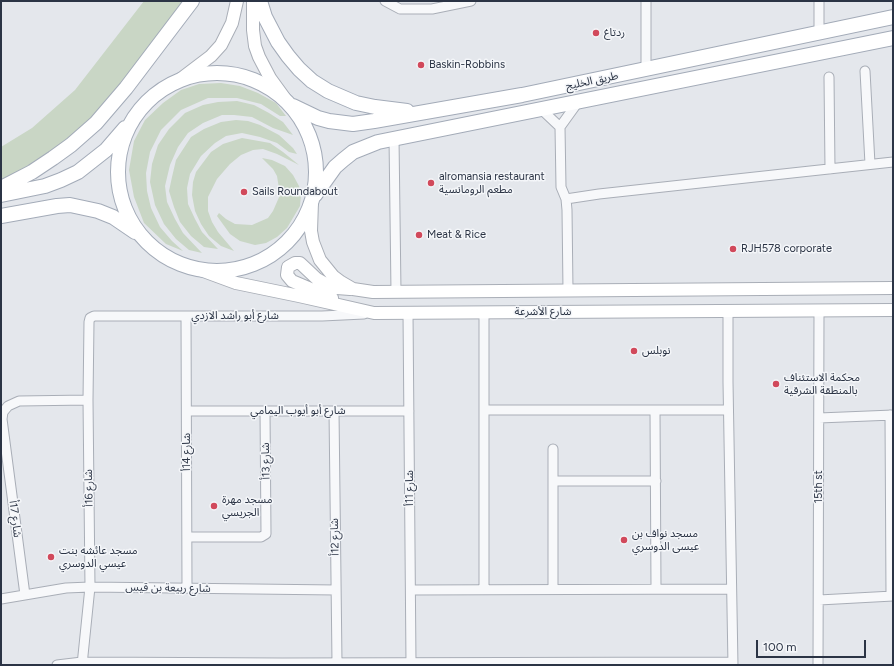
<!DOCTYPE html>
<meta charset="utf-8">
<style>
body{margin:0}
#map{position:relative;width:894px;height:666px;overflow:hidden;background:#e4e7ec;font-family:Figtree,sans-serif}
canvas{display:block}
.frame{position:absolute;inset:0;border:2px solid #2b3445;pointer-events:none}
.scale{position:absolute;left:756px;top:640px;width:110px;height:18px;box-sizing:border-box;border:2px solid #2b3445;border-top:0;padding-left:5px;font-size:12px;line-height:14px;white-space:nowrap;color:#2b3445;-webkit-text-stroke:3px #f4f6f9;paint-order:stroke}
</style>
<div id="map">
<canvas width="894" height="666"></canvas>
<div class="frame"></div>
<div class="scale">100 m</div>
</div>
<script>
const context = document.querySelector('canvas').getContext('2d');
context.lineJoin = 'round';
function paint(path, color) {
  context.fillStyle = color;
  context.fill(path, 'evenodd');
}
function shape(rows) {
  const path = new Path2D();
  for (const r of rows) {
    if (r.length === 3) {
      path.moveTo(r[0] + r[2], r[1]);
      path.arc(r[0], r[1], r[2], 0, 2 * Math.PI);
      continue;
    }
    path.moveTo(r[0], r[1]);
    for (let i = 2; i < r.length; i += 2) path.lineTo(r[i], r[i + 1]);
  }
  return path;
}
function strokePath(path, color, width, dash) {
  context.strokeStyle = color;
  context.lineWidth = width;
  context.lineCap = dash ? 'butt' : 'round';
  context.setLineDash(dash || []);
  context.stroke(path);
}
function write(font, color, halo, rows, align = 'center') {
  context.font = font + ' Figtree,"Noto Sans Arabic",sans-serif';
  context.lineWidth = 3;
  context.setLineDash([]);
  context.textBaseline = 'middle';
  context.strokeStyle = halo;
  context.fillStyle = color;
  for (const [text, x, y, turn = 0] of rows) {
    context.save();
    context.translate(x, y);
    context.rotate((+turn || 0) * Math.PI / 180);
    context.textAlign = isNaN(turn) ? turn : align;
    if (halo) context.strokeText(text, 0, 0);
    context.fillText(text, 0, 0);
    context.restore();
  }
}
const green = shape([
 [144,1,187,1,104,107,56,151,30,167,1,181,1,147,32,128,75,90],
 [221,83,240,86,258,93,276,103,286,116,280,116,261,104,237,98,208,98,181,110,161,130,150,152,146,173,147,191,151,208,160,227,172,241,183,251,166,244,144,223,134,197,129,170,134,141,145,120,163,103,181,90,199,84],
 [237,101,254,105,269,113,283,122,293,135,273,128,252,117,234,115,222,115,203,123,188,133,178,147,170,165,165,186,167,202,175,219,183,233,202,253,189,250,176,239,164,224,155,205,150,182,152,164,158,145,169,129,185,113,203,105,218,102],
 [236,120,248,121,260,125,279,135,293,148,297,154,289,152,277,143,260,137,242,133,226,136,215,143,201,156,190,174,187,188,188,204,195,219,202,232,218,249,204,247,191,236,180,222,174,207,169,191,172,177,176,160,191,137,204,129,221,122],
 [242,138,270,143,283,152,299,165,277,154,263,149,253,150,241,155,230,164,217,179,208,197,208,211,212,222,218,232,234,251,221,246,209,236,201,224,195,211,192,195,193,182,196,172,211,152,223,144],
 [262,158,272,160,285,166,293,175,299,186,301,195,300,206,287,228,277,237,266,243,255,245,240,241,230,234,217,216,219,213,226,219,235,224,252,225,268,218,273,211,280,195,277,176,273,169]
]);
const street = shape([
 [385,1,400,9,432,9,471,1],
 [646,1,646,69],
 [819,1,819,34],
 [865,71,870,164],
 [829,77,830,169],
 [541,109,560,127],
 [394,138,396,292],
 [566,199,561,187,560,127,578,102],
 [568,290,567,210,566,199,599,194,893,162],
 [728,311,728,382,733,665],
 [408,313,411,663],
 [186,316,187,588],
 [484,410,728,410],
 [655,410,656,589],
 [187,411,409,411],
 [334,411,337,663],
 [890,415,891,596],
 [819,418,893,415],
 [553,481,656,481],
 [188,537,261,537,266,534,265,411],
 [553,589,553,449],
 [411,590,731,589],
 [484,590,484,313],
 [25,595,2,419,3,412,8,406,19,401,88,400],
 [1,599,66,588,90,587,336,590],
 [819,600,893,596],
 [57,665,82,662,282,663,733,662],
 [82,665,90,587,88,400,89,322,90,318,94,316,322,316,364,314],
 [818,665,819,310]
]);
const secondary = shape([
 [253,1,253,30,255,46,259,57,270,78,286,100],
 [182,78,211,56,221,45,232,23,237,1],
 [312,202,311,231,313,242,320,260,333,276,341,282,353,289,373,292,893,288],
 [198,269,236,283,299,296,374,313,893,310],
 [332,298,292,281,287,275,288,267,295,263,300,263,317,279,329,286,337,288,350,289]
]);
const primary = shape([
 [260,1,265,17,278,42,288,56,299,69,312,81,328,91,356,103,375,107,407,111],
 [217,172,99],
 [293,106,318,118,329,121,353,124,374,121,522,95,893,17],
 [1,188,32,172,53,158,71,145,96,123,126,88,192,1],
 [1,195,45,186,61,180,78,172,106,150,125,128],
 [315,195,335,167,343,160,353,152,378,142,893,38],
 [1,216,57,206,70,205,98,211,113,217,135,232]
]);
const markers = [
 [596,33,4,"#d1495b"],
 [421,65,4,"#d1495b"],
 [431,183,4,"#d1495b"],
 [244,192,4,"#d1495b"],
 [419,235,4,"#d1495b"],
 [733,249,4,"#d1495b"],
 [634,351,4,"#d1495b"],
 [776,384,4,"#d1495b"],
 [214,506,4,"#d1495b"],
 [624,540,4,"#d1495b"],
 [51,557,4,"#d1495b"]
];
const poiNames = [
 ["ردتاغ",604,33],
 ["Baskin-Robbins",429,65],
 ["alromansia restaurant",439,177],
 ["مطعم الرومانسية",439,190],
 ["Sails Roundabout",252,192],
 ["Meat & Rice",427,235],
 ["RJH578 corporate",741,249],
 ["نوبلس",642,351],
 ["محكمة الاستئناف",784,378],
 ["بالمنطقة الشرقية",784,391],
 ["مسجد مهرة",222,500],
 ["الجريسي",222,513],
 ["مسجد نواف بن",632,534],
 ["عيسى الدوسري",632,547],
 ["مسجد عائشه بنت",59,551],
 ["عيسي الدوسري",59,564]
];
const streetNames = [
 ["طريق الخليج",592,81,-12],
 ["شارع الأشرعة",543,312],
 ["شارع أبو راشد الازدي",235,316],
 ["شارع أبو أيوب اليمامي",298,411],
 ["شارع 14أ",187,452,-90],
 ["شارع 13أ",266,461,-91],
 ["15th st",819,487,-90],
 ["شارع 16أ",89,488,-91],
 ["شارع 11أ",410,488,-90],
 ["شارع 17أ",15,519,83],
 ["شارع 12أ",335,537,-91],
 ["شارع ربيعة بن قيس",168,588,1]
];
paint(green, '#c9d6c5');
strokePath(street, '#a9aeb7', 11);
strokePath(secondary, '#a9aeb7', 14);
strokePath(primary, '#a3abb8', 16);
strokePath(street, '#f7f8fa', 9);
strokePath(secondary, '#fff', 12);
strokePath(primary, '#fff', 14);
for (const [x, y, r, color] of markers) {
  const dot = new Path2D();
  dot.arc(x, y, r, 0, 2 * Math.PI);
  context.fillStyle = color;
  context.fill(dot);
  strokePath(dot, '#f4f6f9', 1.5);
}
write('11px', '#2b3445', '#f4f6f9', poiNames, 'left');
write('11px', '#2b3445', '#f4f6f9', streetNames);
</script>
